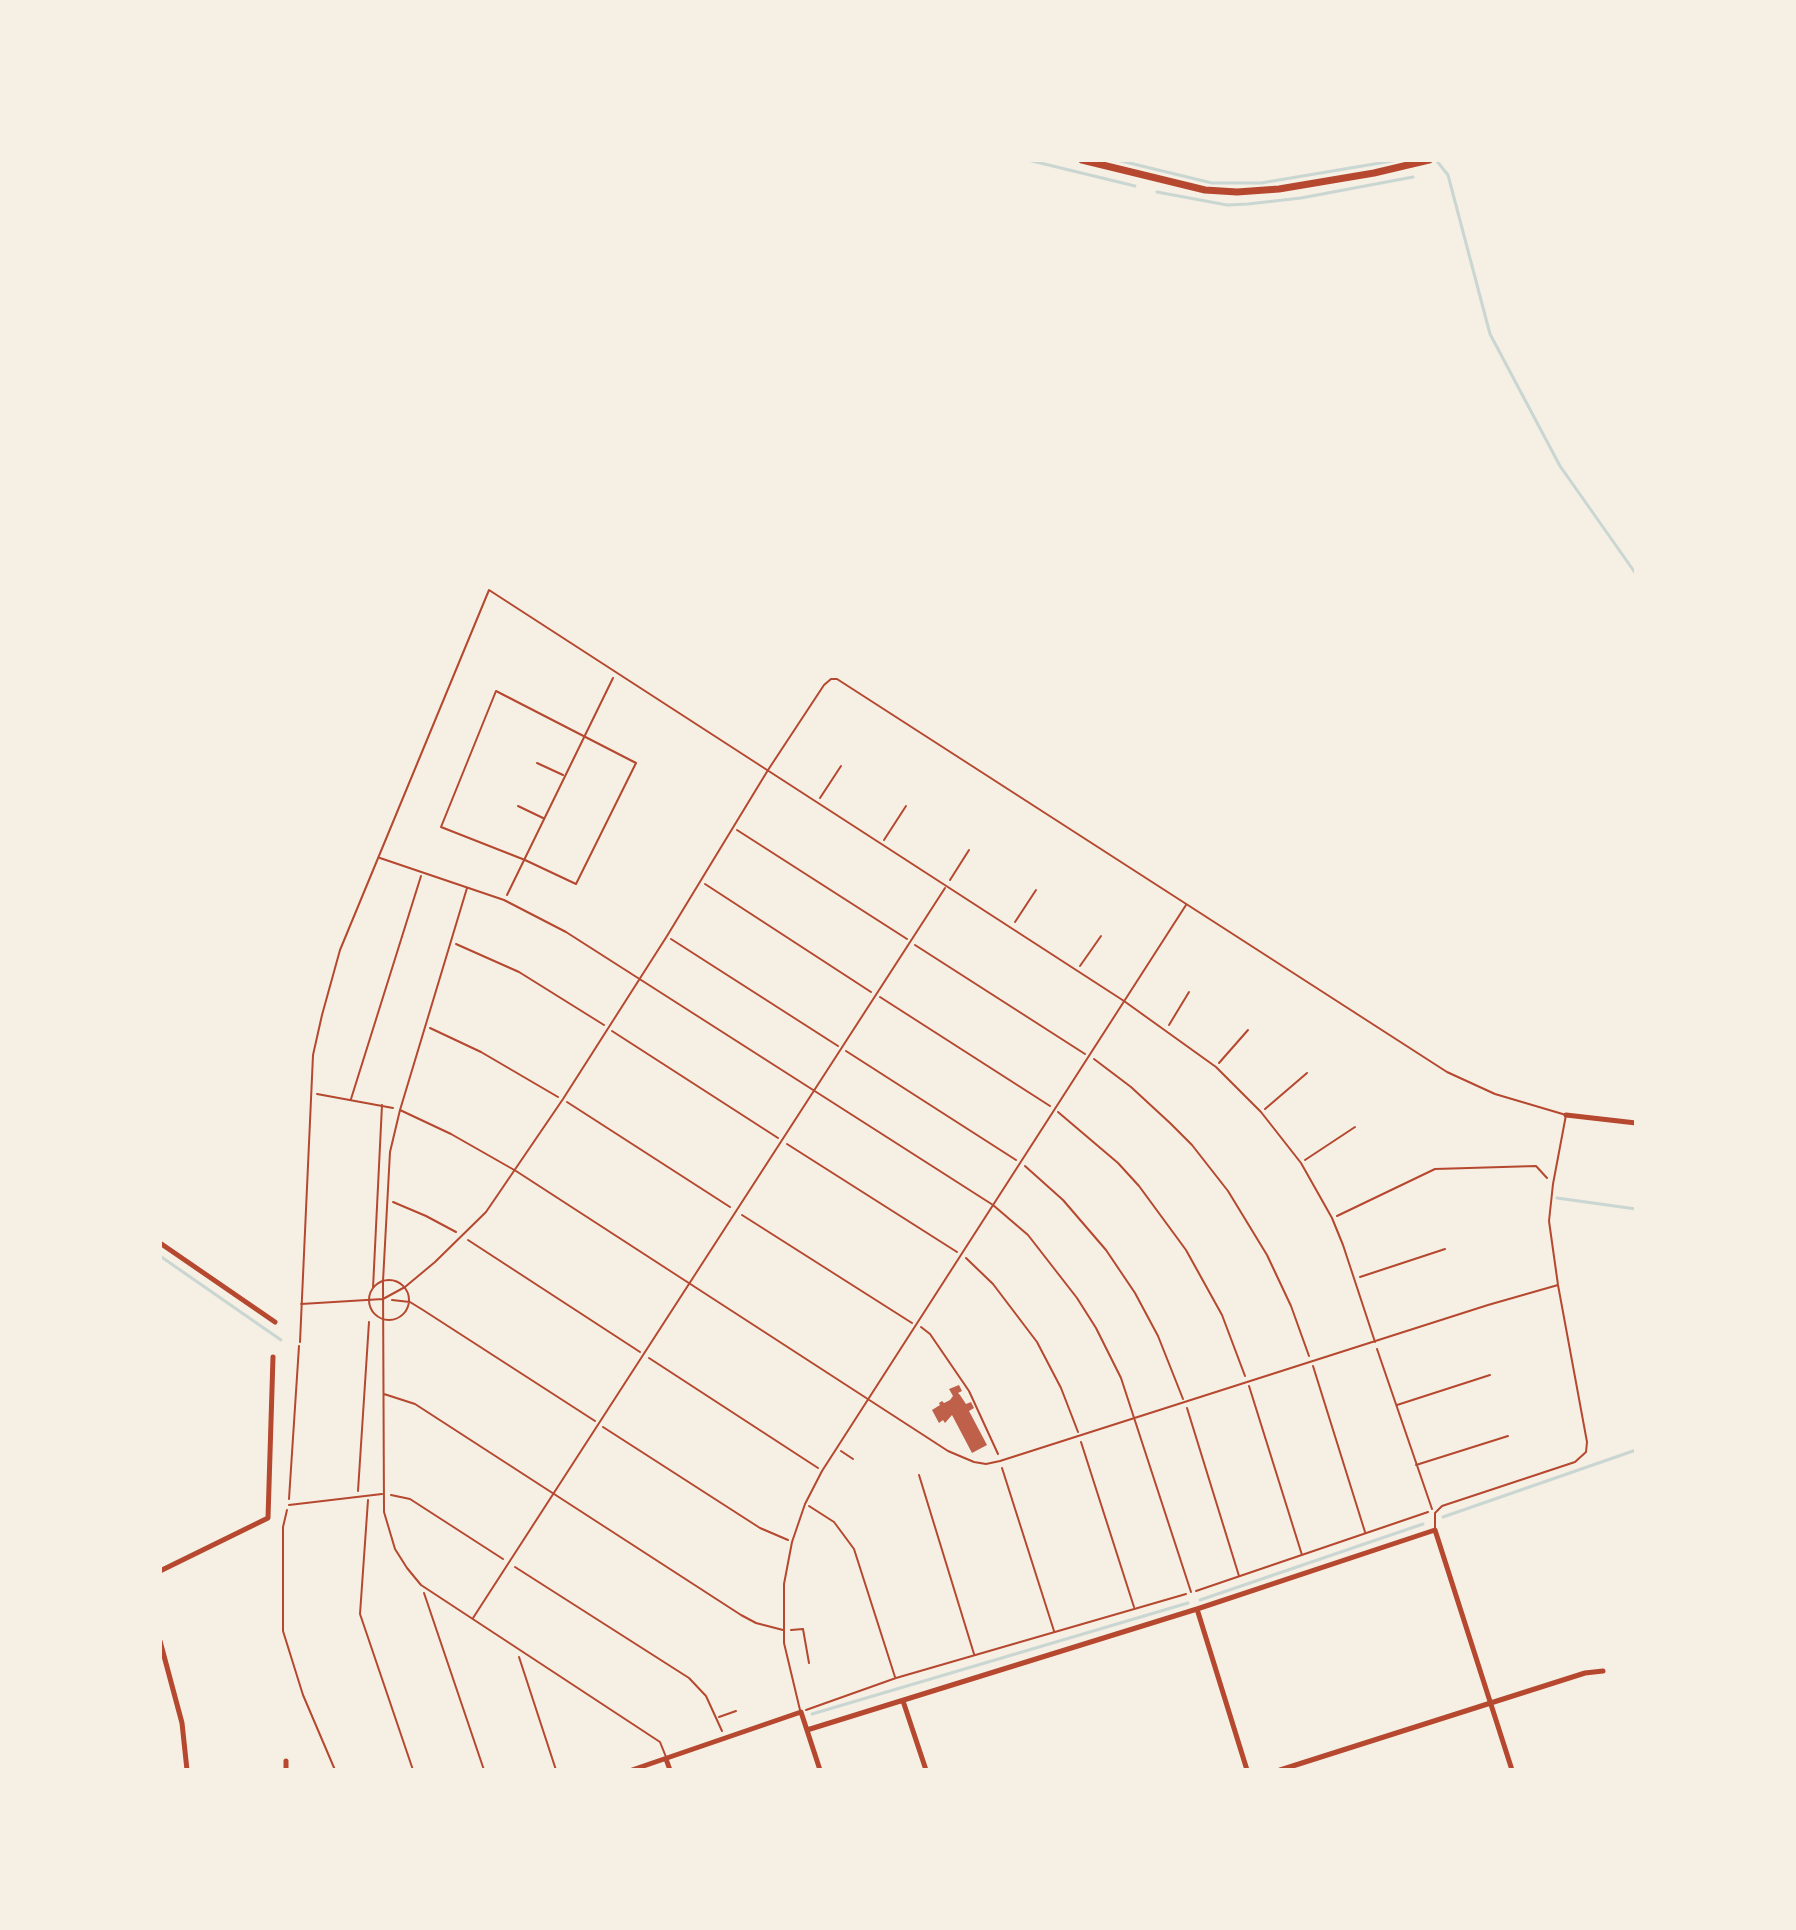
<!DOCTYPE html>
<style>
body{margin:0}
#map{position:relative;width:1796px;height:1930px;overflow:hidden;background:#f6efe4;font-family:"DM Sans",sans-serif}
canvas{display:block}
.frame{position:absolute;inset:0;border:162px solid #f6efe4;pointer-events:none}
</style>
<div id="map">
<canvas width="1796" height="1930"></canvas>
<div class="frame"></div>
</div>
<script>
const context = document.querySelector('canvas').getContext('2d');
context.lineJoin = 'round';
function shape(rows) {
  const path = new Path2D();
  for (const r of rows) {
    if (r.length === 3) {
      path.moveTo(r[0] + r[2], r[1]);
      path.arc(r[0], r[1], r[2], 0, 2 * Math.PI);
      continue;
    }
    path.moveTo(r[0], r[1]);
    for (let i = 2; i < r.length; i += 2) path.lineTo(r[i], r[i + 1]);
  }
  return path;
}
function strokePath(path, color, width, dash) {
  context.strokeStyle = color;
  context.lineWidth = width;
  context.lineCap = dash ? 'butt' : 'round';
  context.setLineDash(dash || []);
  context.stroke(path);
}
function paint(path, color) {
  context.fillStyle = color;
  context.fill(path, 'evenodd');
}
const stream = shape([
 [1028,160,1135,186],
 [1117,160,1212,183,1261,183,1398,160],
 [1436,160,1448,175,1490,334,1560,466,1636,574],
 [1157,192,1227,205,1248,204,1301,198,1413,177],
 [1557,1198,1636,1209],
 [160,1256,281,1340],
 [1443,1517,1636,1450],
 [1200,1600,1423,1524],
 [812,1714,1188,1603]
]);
const building = shape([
 [959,1385,962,1391,958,1393,960,1395,966,1404,971,1402,974,1408,969,1411,987,1445,972,1453,952,1415,945,1423,943,1420,939,1423,932,1410,940,1405,939,1403,942,1401,944,1403,950,1400,953,1396,949,1389]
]);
const path = shape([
 [496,691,636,763,576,884,525,860,441,827,496,691],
 [537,763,563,775],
 [820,798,841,766],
 [518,806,543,818],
 [737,830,907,939],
 [884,840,906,806],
 [950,880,969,850],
 [705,884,871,992],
 [507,895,613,678],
 [1015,922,1036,890],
 [671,939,838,1046],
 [456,944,519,972,604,1025],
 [915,945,1085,1054],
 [1080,966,1101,936],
 [880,997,1050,1106],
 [1169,1025,1189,992],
 [430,1028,481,1052,558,1097],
 [612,1031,778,1138],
 [846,1051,1016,1160],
 [1094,1059,1131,1087,1170,1123,1192,1145,1228,1191,1267,1255,1291,1306,1309,1356],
 [1219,1063,1248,1030],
 [317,1094,393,1108],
 [351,1099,421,876],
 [567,1102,730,1207],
 [1265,1109,1307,1073],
 [1058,1112,1118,1163,1139,1186,1186,1250,1222,1315,1245,1376],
 [787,1144,957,1252],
 [1305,1160,1355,1127],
 [1025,1166,1063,1200,1106,1250,1135,1293,1158,1336,1183,1399],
 [393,1202,426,1216,456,1232],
 [742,1215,912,1323],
 [1337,1216,1435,1169,1536,1166,1547,1178],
 [468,1240,640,1352],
 [966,1258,993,1284,1037,1342,1061,1388,1078,1432],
 [1360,1277,1445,1249],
 [389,1300,20],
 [373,1288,382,1105],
 [392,1300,410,1302,423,1310,595,1421],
 [921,1327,930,1334,969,1391,998,1454],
 [1377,1349,1432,1509],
 [649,1358,818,1468],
 [1313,1366,1365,1532],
 [1249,1386,1302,1555],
 [1397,1405,1490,1375],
 [1187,1408,1239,1576],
 [603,1427,760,1528,788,1540],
 [1081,1442,1134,1607],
 [841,1451,853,1459],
 [1416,1465,1508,1436],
 [1002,1468,1054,1631],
 [919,1475,974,1654],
 [358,1491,369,1322],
 [391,1495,410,1499,503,1559],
 [289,1499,299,1346],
 [368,1500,360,1614,413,1770],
 [809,1506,834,1522,854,1549,895,1677],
 [287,1510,283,1527,283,1631,303,1695,335,1770],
 [515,1567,689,1678,706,1696,722,1731],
 [1196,1591,1428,1512],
 [424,1593,484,1770],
 [791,1630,803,1629,809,1663],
 [519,1657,556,1770],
 [806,1710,896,1678,1186,1594],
 [719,1717,736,1711]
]);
const service = shape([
 [380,858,504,900,566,932,993,1205,1028,1235,1077,1298,1096,1328,1121,1378,1191,1592],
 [467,888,400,1110,390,1152,383,1281,384,1512,395,1549,407,1568,421,1585,660,1742,666,1757],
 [400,1110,451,1134,516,1171,948,1451,974,1462,986,1464,1000,1461,1488,1305,1558,1285],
 [301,1304,383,1299,405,1287,435,1262,486,1212,563,1099,667,936,768,770,824,685,831,679,837,679,1447,1072,1495,1094,1566,1115,1553,1184,1549,1221,1558,1285,1587,1442,1586,1452,1575,1462,1442,1506,1435,1513,1435,1529],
 [300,1342,313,1055,322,1015,340,950,489,590,1124,1001,1216,1067,1261,1112,1301,1163,1332,1218,1343,1245,1375,1342],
 [384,1394,415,1404,741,1615,756,1623,783,1630],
 [289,1505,382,1494],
 [473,1618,945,888],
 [800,1710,784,1643,784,1584,792,1542,805,1504,822,1471,1186,905]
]);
const minor = shape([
 [1566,1115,1636,1123],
 [160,1243,275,1322],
 [160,1571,268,1518,273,1357],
 [1197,1609,1247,1770],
 [160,1641,182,1723,187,1770],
 [903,1701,926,1770],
 [807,1730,1197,1609,1435,1530,1512,1770],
 [666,1759,670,1770],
 [286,1770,286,1761],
 [632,1770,801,1712,820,1770],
 [1280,1770,1585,1673,1603,1671]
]);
const secondary = shape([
 [1082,160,1205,190,1237,192,1279,189,1374,173,1429,160]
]);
strokePath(stream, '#c9d6d2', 3);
paint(building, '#bf614a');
strokePath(path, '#b5482f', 2);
strokePath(service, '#b5482f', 2);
strokePath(minor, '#b5482f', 5);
strokePath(secondary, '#b5482f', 7);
</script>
